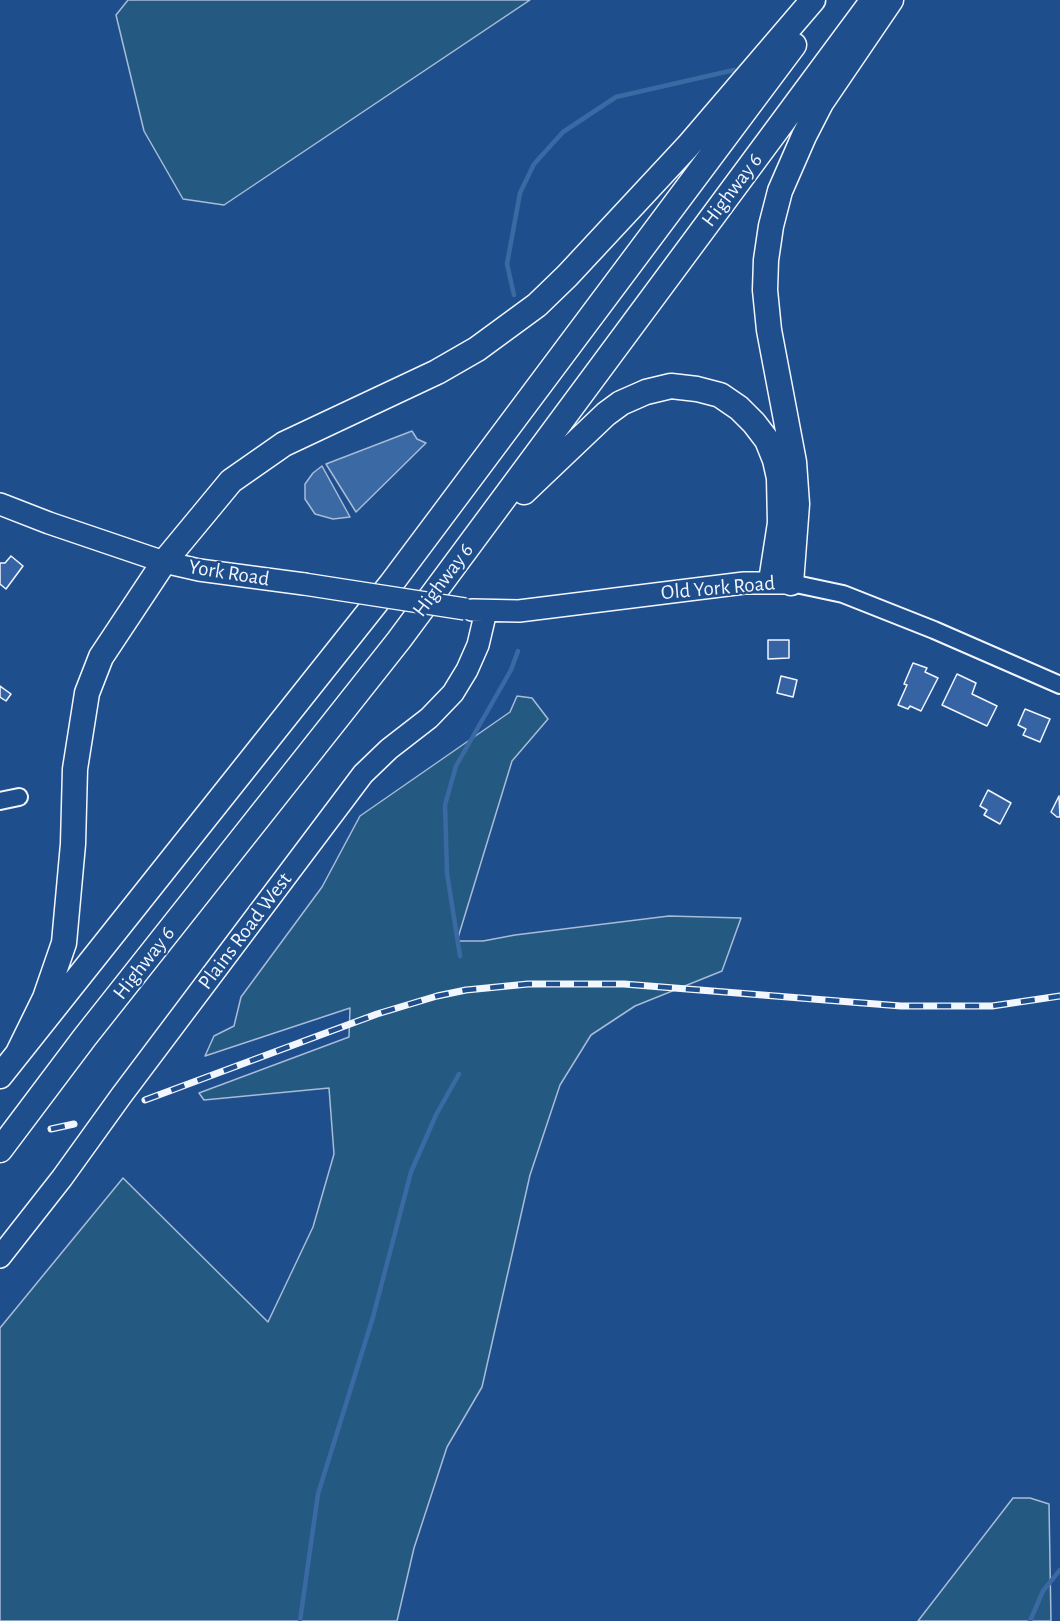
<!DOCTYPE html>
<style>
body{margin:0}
canvas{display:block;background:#1f4e8c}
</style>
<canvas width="1060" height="1621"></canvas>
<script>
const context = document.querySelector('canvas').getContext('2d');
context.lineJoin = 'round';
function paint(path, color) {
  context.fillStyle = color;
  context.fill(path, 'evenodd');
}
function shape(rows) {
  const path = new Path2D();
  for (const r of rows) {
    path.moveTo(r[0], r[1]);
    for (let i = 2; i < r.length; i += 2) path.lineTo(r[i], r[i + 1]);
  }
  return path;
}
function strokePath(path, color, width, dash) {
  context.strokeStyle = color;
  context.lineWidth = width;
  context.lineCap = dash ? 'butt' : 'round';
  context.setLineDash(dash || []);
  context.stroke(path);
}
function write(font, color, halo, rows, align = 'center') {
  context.font = font + ' "Alegreya Sans",sans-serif';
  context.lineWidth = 4.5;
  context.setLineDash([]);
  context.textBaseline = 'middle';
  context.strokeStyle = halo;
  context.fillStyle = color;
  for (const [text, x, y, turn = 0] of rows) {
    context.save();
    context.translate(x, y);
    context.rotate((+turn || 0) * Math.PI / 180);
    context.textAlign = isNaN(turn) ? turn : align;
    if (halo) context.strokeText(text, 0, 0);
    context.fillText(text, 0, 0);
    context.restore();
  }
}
const green = shape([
 [128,0,530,0,224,205,183,199,144,131,116,15,128,0],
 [517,696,532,698,548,719,512,761,457,941,483,941,515,935,669,916,741,918,722,971,635,1006,591,1035,560,1085,530,1175,482,1387,447,1447,414,1548,397,1621,0,1621,0,1328,123,1178,268,1322,313,1227,334,1154,329,1088,204,1100,199,1093,349,1037,350,1008,205,1056,214,1036,234,1026,241,997,322,887,360,816,510,712,517,696],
 [1013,1498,1030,1498,1049,1504,1051,1621,918,1621,1013,1498]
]);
const water = shape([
 [412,431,417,439,426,443,356,512,326,464,412,431],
 [322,466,350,517,333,519,315,514,305,499,305,484,313,473,322,466]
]);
const stream = shape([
 [514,295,507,264,520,193,534,164,563,132,616,97,734,70],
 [460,956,447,873,445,805,456,766,511,670,518,651],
 [300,1621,318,1494,373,1317,411,1172,436,1115,459,1074],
 [1030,1621,1043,1591,1060,1570]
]);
const building = shape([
 [11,556,23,566,6,589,0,584,0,563,5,563,11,556],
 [768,640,789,640,789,658,768,659,768,640],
 [913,663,927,668,925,672,938,678,921,711,910,706,908,709,898,705,907,685,904,684,913,663],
 [957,674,976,683,972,694,997,706,987,726,942,705,957,674],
 [781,676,797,680,793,697,777,693,781,676],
 [0,686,11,694,6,701,0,697,0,686],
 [1025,709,1050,719,1040,742,1023,735,1026,729,1018,725,1025,709],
 [988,790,1011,803,1000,824,984,815,987,810,980,806,988,790],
 [1059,796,1060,817,1057,817,1051,812,1059,796]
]);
const minor = shape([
 [791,583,843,594,934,630,1060,685],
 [0,801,19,797]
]);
const major = shape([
 [0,504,49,523,164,562,199,570,304,584],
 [472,610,519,611,744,583,787,583],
 [0,1257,62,1178,121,1096,363,774,389,749,429,718,453,693,467,670,478,645,486,611]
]);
const highway = shape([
 [524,492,606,414,621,403,646,392,671,386,697,389,720,395,739,408,754,423,767,440,775,460,779,478,780,523,771,581],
 [791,583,797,504,794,462,769,330,765,290,766,260,771,226,780,191,804,136,821,103,891,0],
 [18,1053,45,998,64,943,73,844,75,769,87,693,101,657,164,562,231,481,284,444,437,372,477,349,537,305,567,276,688,146,813,0],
 [0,1076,391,584,794,45],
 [0,1150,85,1037,399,640,873,0]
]);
const rail = shape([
 [145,1100,377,1014,437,996,466,990,528,984,624,984,901,1006,992,1006,1060,996],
 [51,1129,74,1124]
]);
const majorBridge = shape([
 [304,584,465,609]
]);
const streetNames = [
 ["Highway 6",732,190,-53],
 ["York Road",229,573,9],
 ["Highway 6",443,580,-53],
 ["Old York Road",718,588,-5],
 ["Plains Road West",245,931,-53],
 ["Highway 6",144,963,-52]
];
paint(green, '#245a82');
strokePath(green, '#a8bbd7', 1.5);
paint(water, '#3b69a3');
strokePath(water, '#a8bbd7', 1.5);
strokePath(stream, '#3b69a3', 4.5);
paint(building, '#3563a3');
strokePath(building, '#f2f6ff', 1.5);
strokePath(minor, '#f2f6ff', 20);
strokePath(major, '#f2f6ff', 24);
strokePath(highway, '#f2f6ff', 27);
strokePath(minor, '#1f4e8c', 16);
strokePath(major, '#1f4e8c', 21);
strokePath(highway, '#1f4e8c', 24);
strokePath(rail, '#f2f6ff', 7);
strokePath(rail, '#1f4e8c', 4.5, [14]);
strokePath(majorBridge, '#f2f6ff', 24, []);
strokePath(majorBridge, '#1f4e8c', 21);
write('21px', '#f2f6ff', '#1f4e8c', streetNames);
</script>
